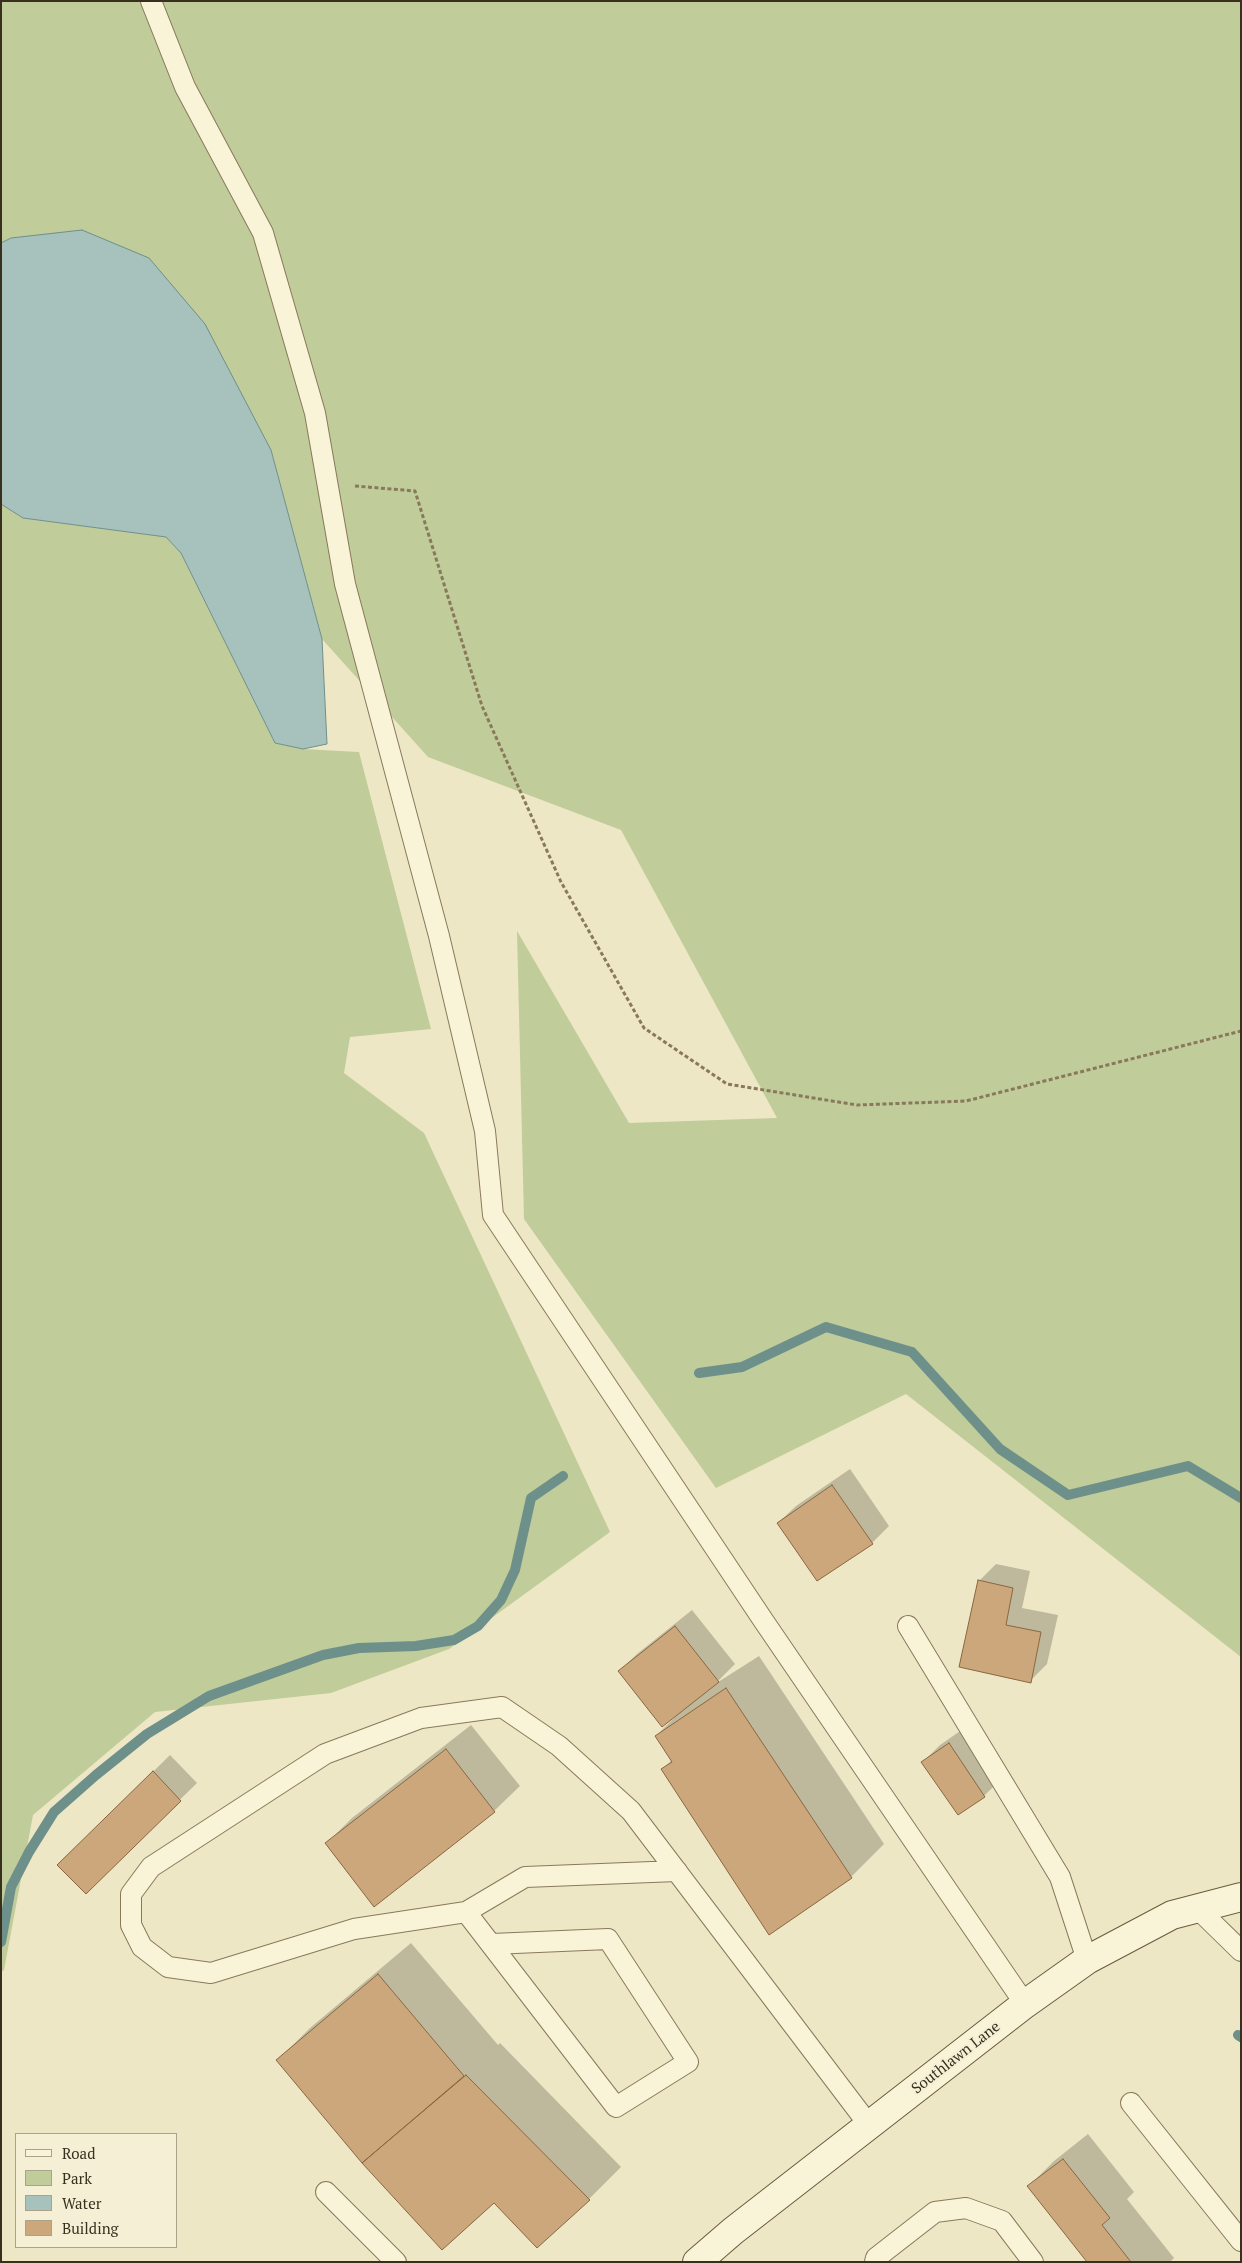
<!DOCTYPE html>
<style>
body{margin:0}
#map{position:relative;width:1242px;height:2263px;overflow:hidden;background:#eee7c5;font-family:"PT Serif",serif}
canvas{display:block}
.frame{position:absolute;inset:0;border:2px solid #392f1f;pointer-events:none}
.legend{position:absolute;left:15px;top:2133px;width:162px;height:115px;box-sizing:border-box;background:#f5f0d5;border:1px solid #aaa38c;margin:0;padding:6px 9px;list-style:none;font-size:15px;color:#392f1f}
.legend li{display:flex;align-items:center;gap:10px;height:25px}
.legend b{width:25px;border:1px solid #aaa38c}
</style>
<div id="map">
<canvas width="1242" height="2263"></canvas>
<div class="frame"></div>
<ul class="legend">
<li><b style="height:6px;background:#f9f3d8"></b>Road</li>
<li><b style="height:14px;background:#c0cc99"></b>Park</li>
<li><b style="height:14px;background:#a7c1bd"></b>Water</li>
<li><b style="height:14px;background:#cca77b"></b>Building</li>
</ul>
</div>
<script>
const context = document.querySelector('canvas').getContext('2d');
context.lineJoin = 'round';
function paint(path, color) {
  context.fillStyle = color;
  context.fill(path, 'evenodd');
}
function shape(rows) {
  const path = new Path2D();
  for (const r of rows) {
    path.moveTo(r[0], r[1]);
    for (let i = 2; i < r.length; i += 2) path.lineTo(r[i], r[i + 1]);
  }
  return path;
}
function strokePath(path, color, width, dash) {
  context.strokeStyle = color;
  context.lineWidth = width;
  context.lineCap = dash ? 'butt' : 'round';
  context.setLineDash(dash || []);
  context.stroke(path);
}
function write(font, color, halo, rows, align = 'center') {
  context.font = font + ' "PT Serif",serif';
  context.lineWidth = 4.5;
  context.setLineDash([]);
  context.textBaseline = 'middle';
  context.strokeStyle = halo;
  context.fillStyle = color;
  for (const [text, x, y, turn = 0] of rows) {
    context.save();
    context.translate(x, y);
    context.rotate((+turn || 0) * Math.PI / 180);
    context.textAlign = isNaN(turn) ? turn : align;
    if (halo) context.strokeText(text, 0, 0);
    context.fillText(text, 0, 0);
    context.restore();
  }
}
const green = shape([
 [1,1,1241,1,1241,1657,906,1394,716,1488,524,1219,517,931,629,1123,777,1118,621,830,428,757,322,639,271,450,11,238,1,243],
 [1,504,23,518,166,537,181,553,275,743,303,749,359,752,431,1029,350,1037,344,1073,424,1133,610,1532,449,1649,331,1693,155,1712,33,1815,4,1970,1,1972]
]);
const water = shape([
 [82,230,149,258,205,324,271,450,322,639,327,744,303,749,275,743,181,553,166,537,23,518,1,504,1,243,11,238,82,230]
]);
const shadow = shape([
 [850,1469,889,1526,872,1543,778,1523,796,1506],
 [996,1564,1030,1571,1022,1608,1058,1615,1047,1664,1030,1681,979,1581],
 [692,1610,735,1664,715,1684,759,1656,884,1844,851,1877,662,1769,672,1760,656,1736,674,1718,619,1671,637,1654],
 [471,1725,520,1786,494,1811,326,1844,352,1818],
 [966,1727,1001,1779,984,1796,958,1814,923,1762,940,1745],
 [170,1755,197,1783,86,1892,59,1865],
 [411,1943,498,2045,500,2043,621,2167,589,2199,494,2201,442,2249,363,2162,278,2060,310,2028],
 [1088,2134,1134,2192,1127,2199,1174,2258,1170,2262,1089,2262,1029,2186,1054,2161]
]);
const stream = shape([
 [699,1373,742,1367,826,1327,912,1352,1000,1449,1068,1495,1188,1466,1241,1498],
 [1,1942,11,1887,29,1852,54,1812,96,1775,147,1734,209,1696,323,1655,359,1648,416,1646,454,1640,478,1626,501,1600,515,1570,531,1498,563,1476],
 [1238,2035,1241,2037]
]);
const building = shape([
 [832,1485,873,1544,817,1581,777,1523,832,1485],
 [978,1580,1013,1588,1006,1625,1041,1632,1031,1683,959,1667,978,1580],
 [675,1626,719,1682,662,1727,618,1671,675,1626],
 [726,1688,852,1878,769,1935,661,1769,672,1762,655,1736,726,1688],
 [949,1743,985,1797,958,1815,921,1762,949,1743],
 [446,1749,495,1812,374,1907,325,1843,446,1749],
 [153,1771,181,1801,86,1894,57,1865,153,1771],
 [378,1974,464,2076,362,2163,276,2060,378,1974],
 [466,2075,590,2200,537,2248,494,2203,442,2250,362,2163,466,2075],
 [1063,2159,1110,2218,1102,2225,1131,2262,1087,2262,1027,2186,1063,2159]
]);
const path = shape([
 [355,486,415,491,482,706,561,882,644,1028,727,1084,857,1105,966,1101,1241,1031]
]);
const lane = shape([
 [151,1,185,87,263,233,315,413,345,584,439,936,485,1131,493,1215,763,1620,1025,2004],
 [908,1626,1060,1877,1087,1960],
 [1198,1909,1241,1951],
 [466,1912,354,1929,211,1973,168,1967,142,1947,131,1925,131,1894,151,1867,325,1754,421,1718,502,1707,559,1746,631,1811,869,2125],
 [492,1944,608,1939,688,2062,616,2107,466,1912,525,1877,677,1871],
 [1131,2103,1241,2241],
 [326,2192,396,2262],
 [875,2262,876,2258,935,2212,966,2208,1002,2221,1033,2262]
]);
const secondary = shape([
 [697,2262,733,2231,1025,2004,1087,1960,1172,1915,1241,1897]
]);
const streetNames = [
 ["Southlawn Lane",956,2058,-38]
];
paint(green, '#c0cc99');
paint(water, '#a7c1bd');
strokePath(water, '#6d908b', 1);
paint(shadow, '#0003');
strokePath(stream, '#6d908b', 10);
paint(building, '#cca77b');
strokePath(building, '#886641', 1);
strokePath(lane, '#89795b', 22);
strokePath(secondary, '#6b5a3e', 30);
strokePath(path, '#89795b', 3, [4, 2.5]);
strokePath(lane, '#f9f3d8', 20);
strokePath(secondary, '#f9f3d8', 28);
write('15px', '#392f1f', '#f5f0d5', streetNames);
</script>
